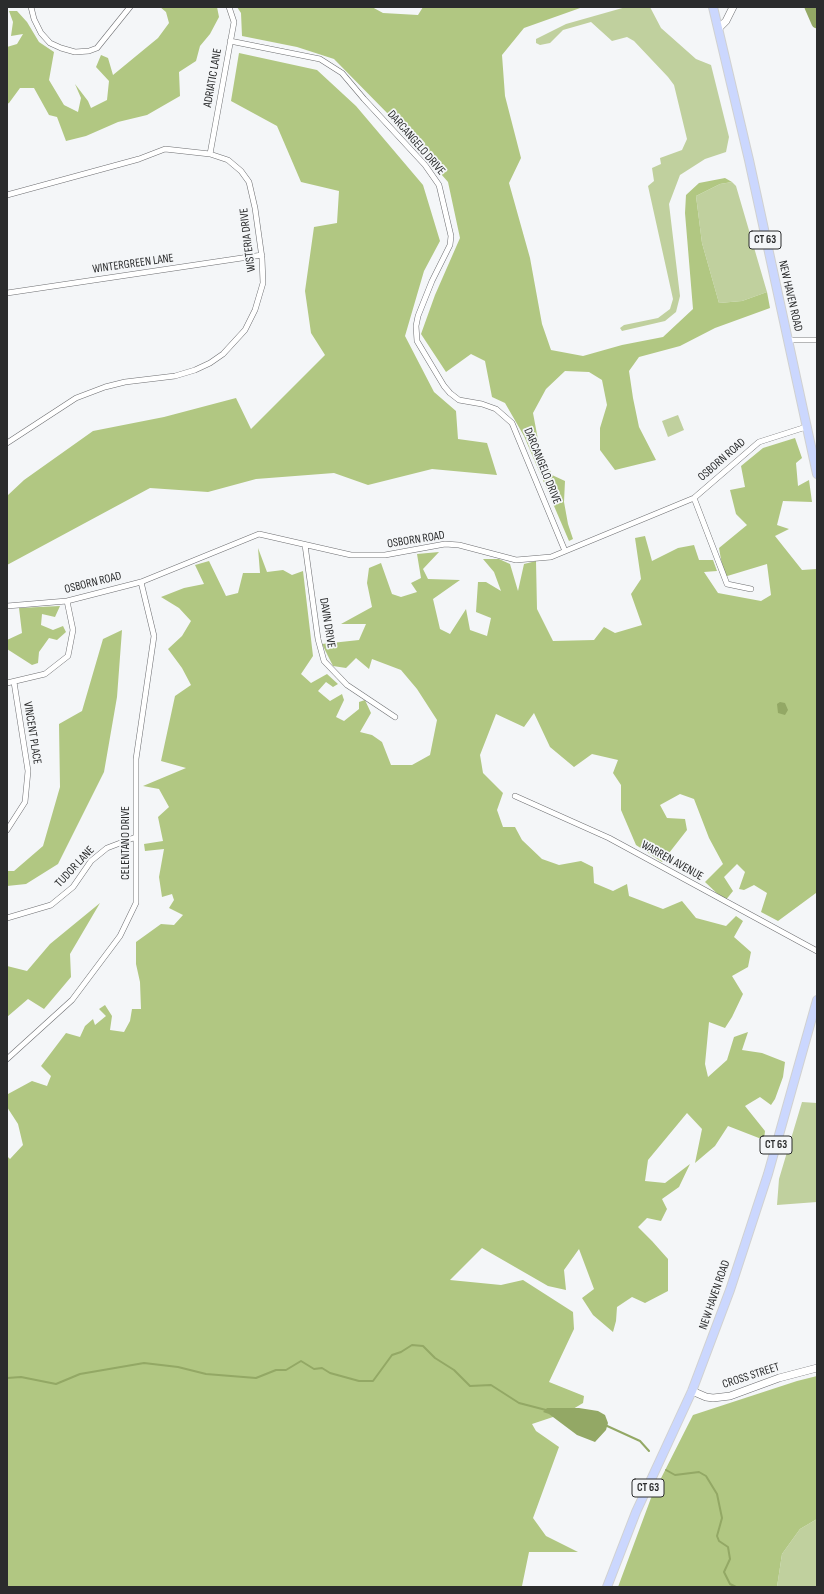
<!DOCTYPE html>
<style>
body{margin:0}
#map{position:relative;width:824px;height:1594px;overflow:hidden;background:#f4f6f8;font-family:"Sofia Sans Condensed",sans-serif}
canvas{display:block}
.frame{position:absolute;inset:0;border:8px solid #2b2c2d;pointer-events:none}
</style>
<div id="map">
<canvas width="824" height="1594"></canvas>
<div class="frame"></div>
</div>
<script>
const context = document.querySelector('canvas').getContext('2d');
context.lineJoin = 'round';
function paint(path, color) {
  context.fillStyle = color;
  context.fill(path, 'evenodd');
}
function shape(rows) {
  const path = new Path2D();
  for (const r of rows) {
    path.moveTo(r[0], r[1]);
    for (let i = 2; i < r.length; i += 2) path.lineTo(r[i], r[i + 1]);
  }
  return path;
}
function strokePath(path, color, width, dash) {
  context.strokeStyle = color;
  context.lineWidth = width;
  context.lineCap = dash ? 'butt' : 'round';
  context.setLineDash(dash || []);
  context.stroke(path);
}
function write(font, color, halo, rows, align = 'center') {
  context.font = font + ' "Sofia Sans Condensed",sans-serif';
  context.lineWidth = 3.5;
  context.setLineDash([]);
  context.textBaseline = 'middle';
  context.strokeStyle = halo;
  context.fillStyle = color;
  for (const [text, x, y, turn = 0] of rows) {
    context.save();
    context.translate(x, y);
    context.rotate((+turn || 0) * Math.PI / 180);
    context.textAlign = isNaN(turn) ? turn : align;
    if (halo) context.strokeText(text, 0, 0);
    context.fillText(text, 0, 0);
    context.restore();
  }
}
const green = shape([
 [626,7,650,7,661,28,696,59,711,65,729,137,726,152,705,159,680,175,669,204,680,296,676,312,665,321,622,331,620,328,624,325,658,318,670,309,673,299,648,186,654,181,652,168,661,164,660,158,682,150,687,139,674,85,668,77,634,41,627,37,612,41,591,22,563,30,550,43,540,45,536,43,536,39,566,24],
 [732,182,736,186,767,292,742,301,719,303,702,243,696,196,720,184],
 [678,415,684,430,668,437,662,421],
 [802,1102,817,1103,817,1202,777,1205,779,1179],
 [817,1519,817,1587,777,1587,782,1554,800,1529]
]);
const forest = shape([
 [160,7,217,7,219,17,210,34,200,46,196,61,179,72,180,96,147,115,118,122,86,136,66,141,57,117,49,115,34,88,20,88,9,103,7,104,7,47,17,44,23,34,11,36,13,22,9,11,17,11,27,22,39,42,54,52,49,80,64,105,78,112,81,98,75,84,88,101,91,108,107,100,109,81,96,67,101,55,108,58,113,75,158,38,169,23,166,12],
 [237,7,372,7,383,13,418,15,423,7,583,7,524,28,502,55,505,96,521,158,509,183,530,258,542,324,551,350,583,356,622,345,663,337,693,309,685,213,686,195,699,183,725,178,732,182,720,184,696,196,702,243,719,303,742,301,767,292,770,308,715,328,680,346,639,357,629,371,633,398,639,427,656,460,615,470,600,450,600,428,607,405,602,380,589,372,565,371,546,389,533,413,539,445,552,475,565,481,564,502,568,524,573,539,569,541,524,436,505,403,492,397,485,361,471,354,446,372,421,334,435,295,460,238,448,182,393,119,334,59,297,47,242,36,241,13],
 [239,53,317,70,356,106,423,185,440,241,424,271,405,336,434,392,456,411,458,439,487,443,497,475,432,469,368,485,334,473,256,479,208,492,150,488,7,565,7,496,24,480,93,431,164,417,236,398,251,429,325,355,311,333,305,291,314,227,337,223,339,191,301,182,277,126,231,101],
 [795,438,802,458,796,463,798,486,809,480,812,502,783,501,777,525,789,529,775,536,802,570,817,569,817,882,816,893,778,921,761,912,767,893,754,885,744,890,739,889,745,872,737,864,724,877,733,891,725,901,705,882,723,864,709,838,694,799,680,794,660,805,667,818,685,819,687,830,662,862,636,845,621,810,621,785,613,773,618,760,592,754,574,767,550,747,534,713,524,727,496,714,480,755,483,773,503,793,497,810,503,827,515,827,522,840,542,859,559,865,581,861,593,867,594,883,613,891,627,884,629,896,663,909,682,901,696,918,726,926,736,916,743,921,734,937,751,952,748,967,732,976,743,994,732,1017,725,1028,709,1022,705,1064,708,1077,727,1060,734,1037,748,1032,742,1050,762,1053,785,1062,783,1077,775,1099,771,1105,760,1097,745,1106,765,1131,764,1140,728,1126,715,1146,695,1163,702,1129,687,1113,648,1160,645,1181,665,1183,690,1164,679,1187,662,1199,667,1209,661,1221,647,1218,638,1227,652,1241,668,1259,668,1291,645,1303,632,1297,617,1307,616,1321,613,1332,593,1315,582,1298,594,1289,579,1249,564,1270,566,1290,548,1286,482,1248,450,1280,501,1285,523,1280,573,1312,574,1329,549,1382,584,1396,583,1403,568,1412,532,1424,536,1431,559,1447,533,1518,546,1536,578,1552,529,1552,522,1586,523,1587,7,1587,7,1156,10,1159,23,1145,18,1124,7,1107,7,1100,8,1094,32,1081,47,1086,51,1076,41,1066,66,1033,80,1037,85,1026,93,1019,95,1025,106,1016,99,1009,105,1005,112,1016,110,1030,124,1032,130,1021,132,1009,141,1009,140,982,136,964,136,942,161,924,174,925,183,915,169,908,174,900,172,894,162,897,159,877,164,849,145,851,144,844,163,841,158,817,169,807,159,789,143,786,186,768,161,761,175,696,191,685,182,668,168,649,182,636,191,621,179,608,161,597,184,588,204,584,195,565,209,561,226,596,238,593,243,573,260,573,258,548,267,572,283,570,292,575,303,571,313,656,301,674,311,683,327,674,338,684,333,687,326,682,318,691,330,701,342,694,344,700,336,717,344,721,359,709,359,702,365,700,371,713,360,732,372,735,382,742,391,765,412,765,430,755,437,720,417,689,401,670,372,659,369,669,356,658,346,668,333,666,322,644,359,640,366,624,341,624,372,607,367,583,369,568,381,563,392,594,401,597,417,592,411,583,421,578,417,554,439,552,423,569,428,579,460,580,433,599,440,629,450,634,466,609,470,630,487,636,491,618,476,612,478,582,486,582,501,591,494,572,483,559,499,559,510,564,518,591,524,564,536,561,537,609,553,641,594,640,604,627,615,633,642,625,631,594,641,579,635,538,645,536,652,561,678,548,694,545,699,560,713,560,717,571,704,572,718,593,761,601,771,595,767,564,724,577,719,548,747,525,736,514,730,490,745,487,741,466,763,448],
 [60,606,55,617,42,614,41,625,53,630,63,626,66,632,57,640,49,638,39,652,38,663,32,665,7,649,7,640,22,633,19,608],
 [122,630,117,697,104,772,58,864,26,884,7,886,7,871,14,871,43,846,60,787,59,724,82,711,103,639],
 [100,903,70,954,71,977,44,1009,28,999,7,1017,7,966,27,971,50,944],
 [817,1376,817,1519,800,1529,782,1554,777,1587,618,1587,651,1498,693,1415,797,1381]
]);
const water = shape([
 [780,702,785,703,788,710,785,715,778,713,777,704],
 [547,1408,579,1408,598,1411,605,1415,608,1423,606,1430,595,1442,577,1435,549,1414,543,1412]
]);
const stream = shape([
 [7,1378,21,1377,56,1384,80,1374,144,1363,178,1367,206,1374,256,1378,276,1370,286,1370,301,1361,314,1369,322,1368,330,1373,359,1381,373,1381,392,1355,401,1352,412,1345,423,1346,435,1358,454,1370,470,1386,491,1385,519,1403,546,1410],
 [605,1425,640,1441,649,1451],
 [666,1470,675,1475,699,1472,706,1476,717,1494,722,1518,717,1536,719,1541,728,1547,730,1559,724,1572,730,1584,736,1587]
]);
const river = shape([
 [810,7,817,23]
]);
const street = shape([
 [31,7,34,19,41,33,50,43,61,48,75,52,89,51,97,48,130,7],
 [230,41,320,59,342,73,364,99,425,165,439,185,451,236,450,245,432,281,418,316,416,326,417,341,444,386,450,393,459,400,482,404,496,409,512,423,565,551],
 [210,154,234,22,229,7],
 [7,195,139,159,165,149,210,154,228,160,241,171,249,182,255,208,262,258,263,283,255,310,245,330,223,354,210,363,195,370,175,376,125,382,105,387,76,398,7,443],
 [7,293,262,255],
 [788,340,817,340],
 [694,498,727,584,751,589],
 [305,545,318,639,324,661,347,685,395,717],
 [7,606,67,601,141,582,259,534,351,555,385,555,445,544,459,545,516,560,551,557,694,498,759,442,806,427],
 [7,683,45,674,68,656,73,630,67,601],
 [515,796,609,838,817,951],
 [7,830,25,802,28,771,14,682],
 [7,918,51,905,73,887,91,861,107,848,136,837],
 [7,1059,72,1000,120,936,136,903,136,759,154,636,141,582]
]);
const secondary = shape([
 [719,28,726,21,733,7],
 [692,1391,706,1397,713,1398,730,1396,779,1378,817,1368]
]);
const primary = shape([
 [713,7,749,160,817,474],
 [607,1587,636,1512,692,1391,730,1290,768,1174,817,1000]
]);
const shields = [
 [765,240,32],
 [776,1145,32],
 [648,1488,32]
];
const shieldNames = [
 ["CT 63",765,240],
 ["CT 63",776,1145],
 ["CT 63",648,1488]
];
const streetNames = [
 ["ADRIATIC LANE",213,78,-80],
 ["DARCANGELO DRIVE",416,143,49],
 ["WISTERIA DRIVE",248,240,-97],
 ["WINTERGREEN LANE",133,264,-8],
 ["NEW HAVEN ROAD",790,296,77],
 ["OSBORN ROAD",722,460,-41],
 ["DARCANGELO DRIVE",542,466,68],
 ["OSBORN ROAD",416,540,-9],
 ["OSBORN ROAD",93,583,-14],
 ["DAVIN DRIVE",327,623,81],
 ["VINCENT PLACE",32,733,81],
 ["CELENTANO DRIVE",126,843,-90],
 ["WARREN AVENUE",672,861,29],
 ["TUDOR LANE",75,867,-47],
 ["NEW HAVEN ROAD",715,1295,-71],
 ["CROSS STREET",751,1376,-18]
];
paint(green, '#c0d09e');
paint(forest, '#b1c782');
paint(water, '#93a865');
strokePath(stream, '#93a865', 2);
strokePath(river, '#93a865', 11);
strokePath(street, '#6d6e71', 6);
strokePath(secondary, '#6d6e71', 8);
strokePath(primary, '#d0d1d1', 10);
strokePath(street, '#fff', 5);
strokePath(secondary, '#fff', 7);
strokePath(primary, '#cbd7fe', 8);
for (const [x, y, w] of shields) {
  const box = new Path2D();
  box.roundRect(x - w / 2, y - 9, w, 18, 3);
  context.fillStyle = '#f4f6f8';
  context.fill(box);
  strokePath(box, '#2b2c2d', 1);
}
write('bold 11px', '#2b2c2d', null, shieldNames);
write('12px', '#2b2c2d', '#f4f6f8', streetNames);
</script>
